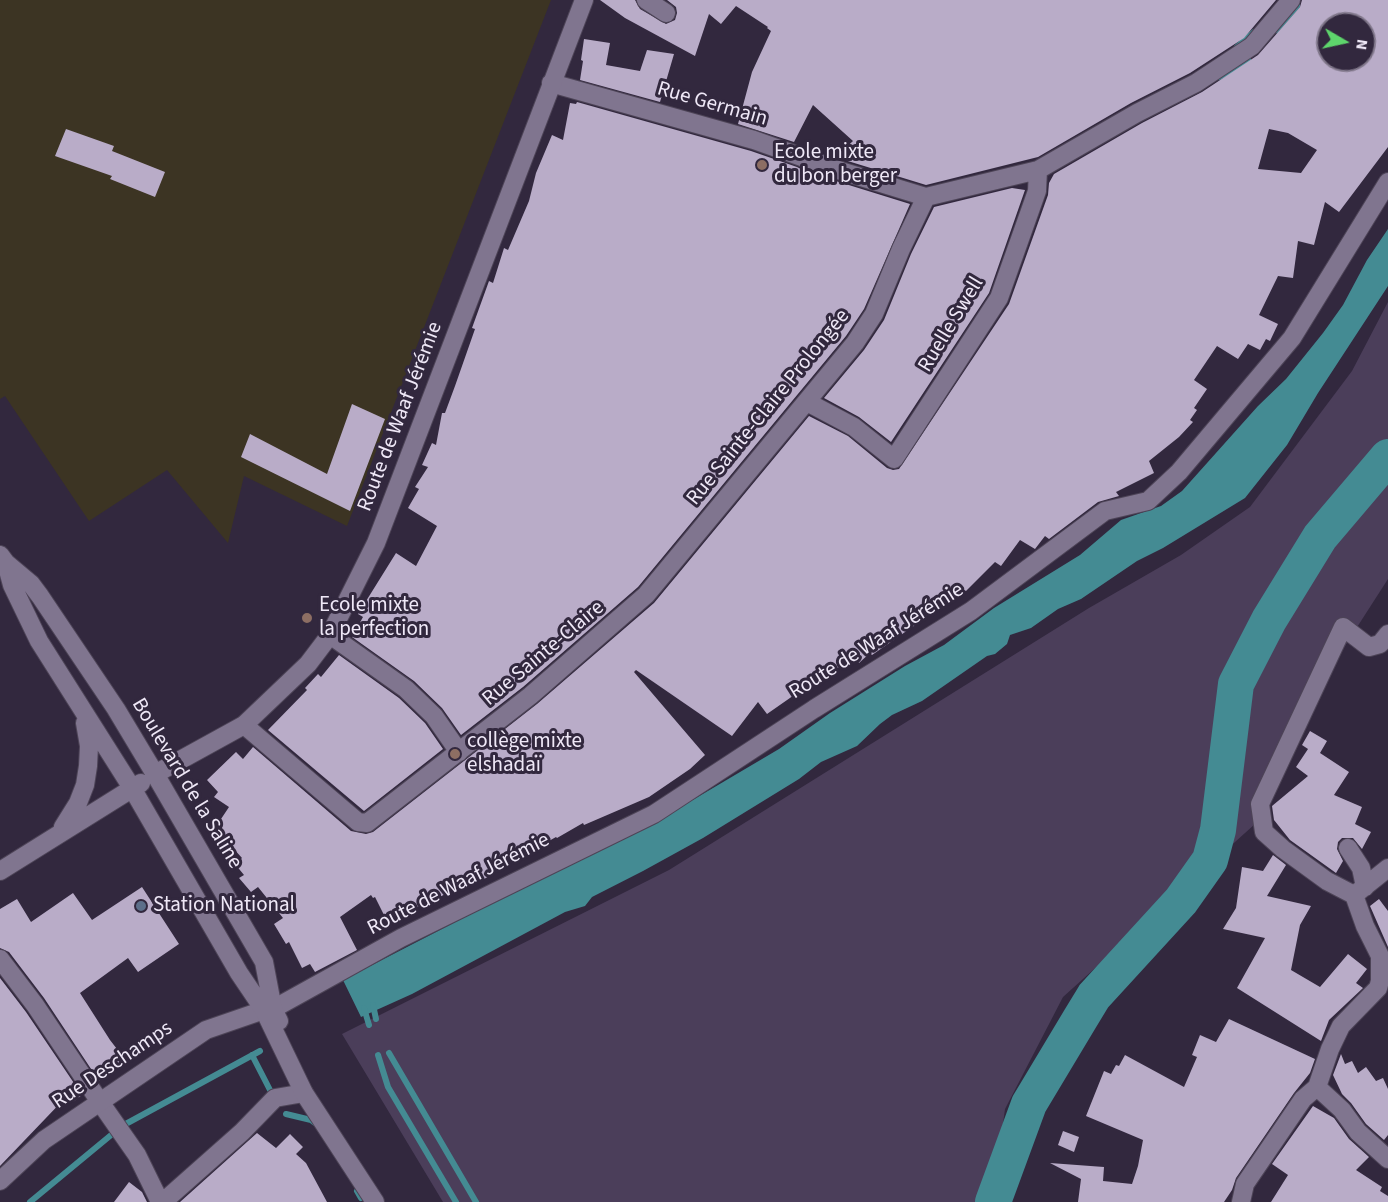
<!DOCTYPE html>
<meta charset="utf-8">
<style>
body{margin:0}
#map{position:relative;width:1388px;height:1202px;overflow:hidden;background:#32283e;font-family:"Source Sans 3",sans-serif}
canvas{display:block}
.north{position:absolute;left:1316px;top:12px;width:60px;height:60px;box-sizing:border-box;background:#32283e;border:2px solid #7e7588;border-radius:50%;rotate:99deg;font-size:16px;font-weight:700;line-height:24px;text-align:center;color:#efe8f7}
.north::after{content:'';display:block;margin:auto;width:21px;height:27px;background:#5ed56c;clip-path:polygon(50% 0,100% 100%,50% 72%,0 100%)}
</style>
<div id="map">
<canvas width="1388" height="1202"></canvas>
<div class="north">N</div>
</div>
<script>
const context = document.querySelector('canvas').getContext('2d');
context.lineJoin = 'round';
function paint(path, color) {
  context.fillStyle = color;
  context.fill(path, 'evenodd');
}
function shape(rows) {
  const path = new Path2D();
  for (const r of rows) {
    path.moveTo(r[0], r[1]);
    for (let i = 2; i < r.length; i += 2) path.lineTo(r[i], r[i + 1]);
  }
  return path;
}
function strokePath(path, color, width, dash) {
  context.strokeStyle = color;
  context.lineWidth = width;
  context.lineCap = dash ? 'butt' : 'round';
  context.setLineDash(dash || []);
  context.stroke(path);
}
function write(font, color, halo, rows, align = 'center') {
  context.font = font + ' "Source Sans 3",sans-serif';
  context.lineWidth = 6;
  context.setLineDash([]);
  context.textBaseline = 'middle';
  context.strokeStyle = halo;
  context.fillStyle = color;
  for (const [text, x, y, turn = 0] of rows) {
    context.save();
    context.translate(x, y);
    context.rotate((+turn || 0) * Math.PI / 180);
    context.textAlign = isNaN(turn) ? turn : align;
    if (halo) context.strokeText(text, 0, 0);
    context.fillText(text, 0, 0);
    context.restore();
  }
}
const industrial = shape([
 [0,0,551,0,347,526,244,476,228,543,167,470,89,521,5,396,0,399]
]);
const green = shape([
 [1388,302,1388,579,1343,649,1255,824,1063,997,1005,1109,992,1202,443,1202,342,1034,669,870,1089,608,1181,555,1250,507,1352,371]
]);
const water = shape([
 [1388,229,1388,286,1318,393,1287,445,1245,498,1163,548,1137,561,1081,599,1058,609,1031,628,1010,635,1007,644,995,654,987,656,922,701,892,715,880,724,857,746,821,762,799,779,703,838,643,871,592,897,585,906,565,912,412,994,361,1017,343,980,696,798,779,749,830,713,905,666,944,645,994,608,1080,555,1121,520,1161,506,1182,491,1258,406,1286,379,1323,333,1343,305,1367,260]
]);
const stream = shape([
 [1276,30,1297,6],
 [1237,47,1254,32],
 [1219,77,1236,68,1248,59],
 [373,1005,376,1019],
 [364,1008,369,1025],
 [389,1053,476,1202],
 [252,1055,270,1090],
 [378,1055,388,1087,456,1202],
 [286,1114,311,1120,316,1124],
 [357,1191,361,1198],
 [30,1202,122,1126,260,1051]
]);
const river = shape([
 [993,1202,1029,1104,1080,1019,1094,996,1181,901,1210,860,1218,830,1236,684,1269,620,1320,537,1388,457]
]);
const building = shape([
 [600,0,635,0,640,9,666,24,675,20,677,13,676,7,667,0,1276,0,1244,38,1190,73,1131,103,1038,157,926,185,838,158,837,156,853,141,813,105,794,142,738,124,752,72,771,31,767,28,768,27,736,6,721,24,709,14,695,56,625,18],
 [1302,0,1388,0,1388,147,1339,212,1325,202,1314,245,1298,241,1293,278,1278,276,1259,315,1278,324,1270,341,1266,339,1260,350,1248,344,1238,359,1217,346,1194,380,1207,389,1194,408,1197,410,1190,420,1193,422,1179,437,1149,461,1154,473,1116,492,1119,496,1098,502,1049,539,1045,536,1035,549,1020,540,1001,566,995,562,964,593,917,622,918,623,872,655,870,653,859,663,856,659,808,682,810,684,767,714,758,702,732,736,636,670,634,672,705,755,690,769,649,797,584,825,583,823,557,838,556,837,540,846,539,844,478,883,477,881,462,889,461,887,387,921,375,897,373,898,371,895,340,917,357,950,315,972,310,964,302,968,289,942,286,944,274,924,283,918,258,887,251,892,239,878,244,875,235,864,242,858,215,828,229,807,214,797,218,792,207,780,236,752,243,759,253,747,351,831,366,834,373,832,537,704,654,603,809,416,848,436,887,468,893,470,899,469,1009,304,1048,195,1049,183,1054,174,1142,123,1202,92,1258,55,1300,7],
 [1328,24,1364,24,1364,60,1328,60],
 [1269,129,1288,133,1317,150,1301,173,1258,169],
 [584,39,610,43,606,65,640,71,647,50,674,54,660,102,580,80,583,61,581,60],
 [577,102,751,151,797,167,822,180,823,177,910,204,864,309,846,336,638,587,523,687,461,735,442,708,414,681,352,637,363,617,358,614,396,553,416,566,437,526,408,508,419,489,415,487,428,467,422,465,432,443,436,445,442,413,445,413,455,386,475,329,472,328,489,281,493,283,504,248,508,250,529,201,536,173,552,135,563,140,570,103,576,104],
 [66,129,114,146,112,151,165,172,155,197,110,179,112,176,55,156],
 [1012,188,1025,190,989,293,891,442,859,417,824,398,864,350,884,320,911,254,934,207],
 [352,404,385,419,350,511,241,457,250,434,327,474],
 [339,655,399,698,425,723,443,749,364,811,268,730,307,690,305,688,318,674,321,677],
 [1310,731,1327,741,1320,753,1349,772,1334,795,1362,807,1355,824,1371,832,1362,849,1353,838,1342,838,1338,842,1337,849,1343,861,1336,873,1290,840,1274,820,1272,806,1308,776,1296,767,1308,749,1302,745],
 [1273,855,1286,865,1267,896,1311,906,1300,925,1291,970,1320,987,1348,954,1367,969,1356,983,1363,988,1329,1020,1321,1041,1237,988,1265,938,1223,929,1236,908,1242,867,1263,871],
 [142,887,179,944,138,972,128,958,80,993,110,1040,127,1062,99,1081,44,998,9,952,0,948,0,909,17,899,31,922,73,893,92,920],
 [1379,899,1388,911,1388,947,1370,906],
 [0,978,26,1012,82,1095,73,1102,68,1095,0,1166],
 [1229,1019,1315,1059,1310,1073,1294,1093,1236,1178,1232,1190,1224,1202,1078,1202,1081,1179,1050,1163,1104,1167,1103,1181,1132,1184,1138,1166,1143,1140,1086,1116,1104,1071,1111,1074,1116,1065,1119,1066,1125,1055,1184,1087,1197,1057,1192,1055,1200,1035,1216,1042],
 [1341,1054,1345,1064,1352,1061,1358,1073,1366,1067,1376,1081,1383,1078,1388,1089,1388,1135,1384,1140,1366,1124,1351,1103,1342,1094,1333,1075],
 [1313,1106,1334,1118,1349,1139,1369,1157,1356,1170,1382,1187,1380,1191,1388,1196,1388,1202,1271,1202,1288,1175,1272,1164],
 [1063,1131,1079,1137,1074,1152,1058,1145],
 [257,1133,276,1148,290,1134,303,1147,296,1154,306,1163,327,1202,180,1202],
 [129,1182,142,1192,147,1202,114,1202]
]);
const minor = shape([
 [646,0,666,13],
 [551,83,754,140,841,171,926,197],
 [807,402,854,427,894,459,999,298,1037,191,1038,170],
 [330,635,406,689,434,716,459,752],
 [244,725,358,822,367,823,530,696,646,595,855,343,874,314,901,249,926,197,1038,170,1137,113,1196,83,1252,46,1291,0],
 [1348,848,1361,868,1365,887],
 [1358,892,1388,868],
 [273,1009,401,938,654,814,814,709,971,611,1105,511,1148,501,1179,472,1292,338,1388,182],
 [1317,1087,1330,1049,1341,1026,1378,988,1380,981,1380,956,1365,926,1354,895,1327,881,1283,849,1264,832,1260,804,1343,627,1369,647,1380,644,1388,634],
 [1317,1087,1342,1110,1358,1132,1388,1159],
 [100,1102,137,1155,160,1202],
 [163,1202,242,1132,275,1098,304,1093],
 [1241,1202,1245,1184,1303,1099,1317,1087]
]);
const tertiary = shape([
 [155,774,244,725,308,664,330,635,376,543,584,0],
 [0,959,35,1005,100,1102],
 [0,1181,44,1140,206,1030,264,1010,273,1009]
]);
const secondary = shape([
 [0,555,6,563,12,585,39,641,132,788,239,973,264,1010,304,1093,375,1202],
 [6,563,31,584,40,596,116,709,155,774,264,962,273,1009,279,1021],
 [63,827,78,803,85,785,88,766,89,746,85,723],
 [0,871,141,783]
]);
const markers = [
 [762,165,6,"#8d6e63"],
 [307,618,6,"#8d6e63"],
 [455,754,6,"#8d6e63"],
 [141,906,6,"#5c6f8a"]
];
const streetNames = [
 ["Rue Germain",712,105,16],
 ["Ruelle Swell",952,325,-59],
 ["Rue Sainte-Claire Prolongée",769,408,-51],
 ["Route de Waaf Jérémie",401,417,-69],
 ["Route de Waaf Jérémie",877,642,-32],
 ["Rue Sainte-Claire",544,654,-40],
 ["Boulevard de la Saline",186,784,59],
 ["Route de Waaf Jérémie",459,885,-27],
 ["Rue Deschamps",113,1066,-34]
];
const poiNames = [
 ["Ecole mixte",774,153],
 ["du bon berger",774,177],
 ["Ecole mixte",319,606],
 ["la perfection",319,630],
 ["collège mixte",467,742],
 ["elshadaï",467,766],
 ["Station National",153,906]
];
paint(industrial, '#3c3423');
paint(green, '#4b3e5a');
paint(water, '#448b93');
strokePath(stream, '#448b93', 6);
strokePath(river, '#448b93', 36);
paint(building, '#b9acc8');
strokePath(minor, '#4d4457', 20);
strokePath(tertiary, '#4d4457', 20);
strokePath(secondary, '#4d4457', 20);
strokePath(minor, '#80758f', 18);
strokePath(tertiary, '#80758f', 18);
strokePath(secondary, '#80758f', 18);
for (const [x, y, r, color] of markers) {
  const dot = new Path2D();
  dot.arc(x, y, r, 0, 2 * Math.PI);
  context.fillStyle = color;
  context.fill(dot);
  strokePath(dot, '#32283e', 2);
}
write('21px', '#efe8f7', '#32283e', streetNames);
write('21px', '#efe8f7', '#32283e', poiNames, 'left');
</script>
